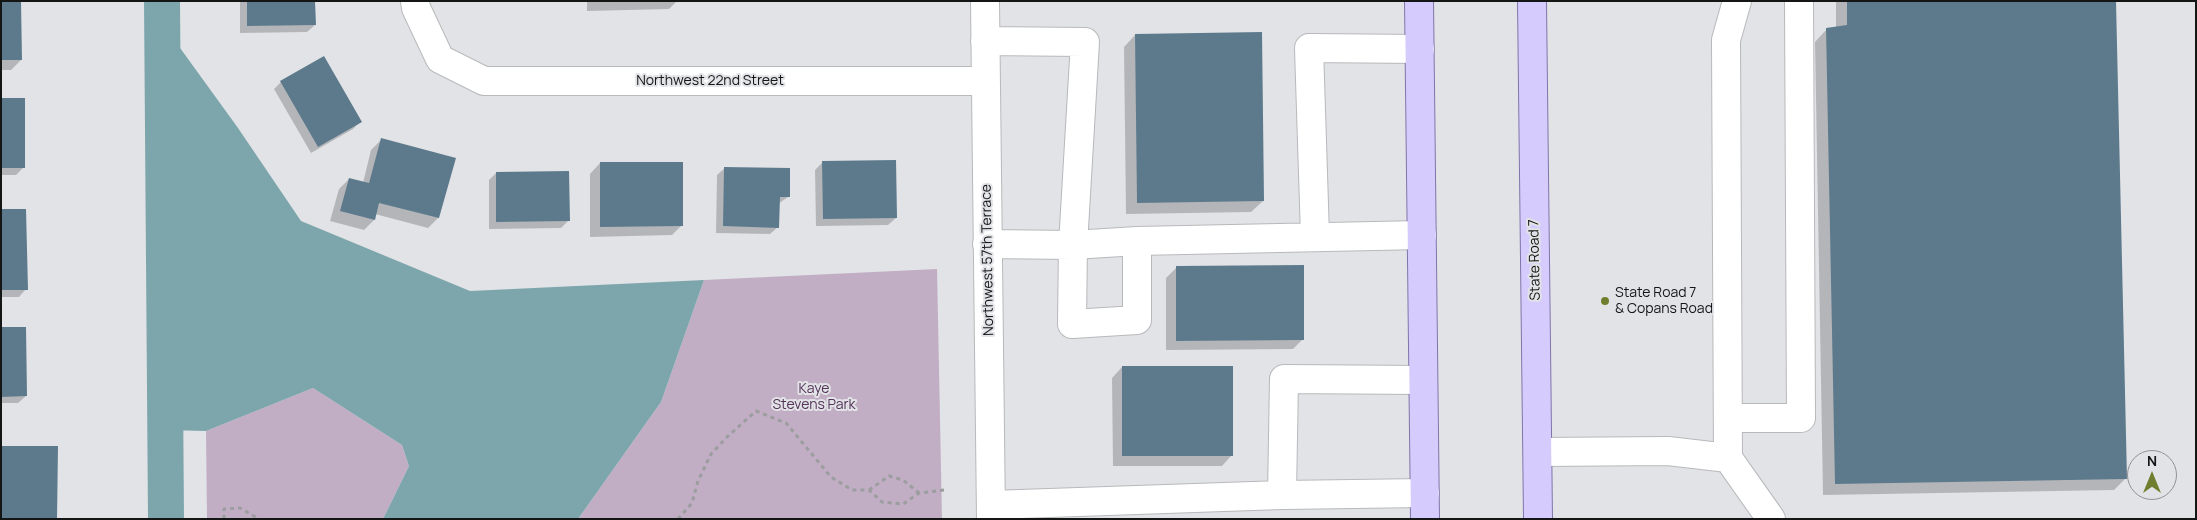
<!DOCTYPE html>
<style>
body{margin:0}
#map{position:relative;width:2197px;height:520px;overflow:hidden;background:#e2e3e6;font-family:Manrope,sans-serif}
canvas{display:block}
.frame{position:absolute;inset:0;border:2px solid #141515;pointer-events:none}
.north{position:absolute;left:2127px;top:450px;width:50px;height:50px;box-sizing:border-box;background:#e2e3e6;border:1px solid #909192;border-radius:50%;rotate:0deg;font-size:14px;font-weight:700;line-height:20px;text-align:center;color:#141515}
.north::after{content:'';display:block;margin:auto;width:18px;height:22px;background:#6d7f2f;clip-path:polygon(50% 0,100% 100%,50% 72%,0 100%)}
</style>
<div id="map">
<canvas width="2197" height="520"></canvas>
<div class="frame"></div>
<div class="north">N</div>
</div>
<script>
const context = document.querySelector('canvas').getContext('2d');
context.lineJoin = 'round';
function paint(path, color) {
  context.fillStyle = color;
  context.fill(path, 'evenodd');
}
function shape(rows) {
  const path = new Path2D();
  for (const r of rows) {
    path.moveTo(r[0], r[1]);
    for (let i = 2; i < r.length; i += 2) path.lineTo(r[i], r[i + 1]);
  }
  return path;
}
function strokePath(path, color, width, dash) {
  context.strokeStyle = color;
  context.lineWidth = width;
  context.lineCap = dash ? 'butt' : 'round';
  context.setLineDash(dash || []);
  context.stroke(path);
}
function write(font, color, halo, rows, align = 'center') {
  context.font = font + ' Manrope,sans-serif';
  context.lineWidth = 4;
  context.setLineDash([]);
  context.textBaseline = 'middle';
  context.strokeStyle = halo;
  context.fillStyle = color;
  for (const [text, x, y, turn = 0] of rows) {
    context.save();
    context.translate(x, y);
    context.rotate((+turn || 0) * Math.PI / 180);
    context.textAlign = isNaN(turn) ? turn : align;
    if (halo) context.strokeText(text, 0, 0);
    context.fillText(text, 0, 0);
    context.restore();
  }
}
const green = shape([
 [937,269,942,519,578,519,661,402,704,280],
 [313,388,402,445,409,466,383,519,207,519,206,431]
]);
const water = shape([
 [162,23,238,128,301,221,470,291,704,280,661,402,578,519,383,519,409,466,402,445,313,388,206,431,165,430]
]);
const shadow = shape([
 [1,1,21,60,11,70,1,70],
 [240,1,314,1,315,25,307,32,240,33],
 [587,1,677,1,669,9,587,11],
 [1836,1,2115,1,2126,478,2114,490,1823,495,1815,42,1826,30,1836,28],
 [1135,35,1263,201,1251,212,1126,214,1124,47],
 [281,82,361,121,353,129,311,153,274,89],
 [1,99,23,168,16,175,1,175],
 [381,140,454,158,438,218,428,228,375,214,374,220,364,230,330,221,339,189,349,179,363,183,371,150],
 [823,162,896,218,888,225,816,226,815,170],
 [600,163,682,225,672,235,590,237,590,174],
 [725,168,788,197,778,204,778,227,770,234,716,233,717,175],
 [496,173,568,221,561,228,489,229,489,180],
 [1,211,26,289,19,297,1,297],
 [1176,268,1303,339,1293,349,1166,350,1166,278],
 [1,328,26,396,18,403,1,403],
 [1122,367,1232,455,1222,466,1113,466,1112,378]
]);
const canal = shape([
 [162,1,166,519]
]);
const building = shape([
 [1,1,21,1,22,60,1,60],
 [247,1,315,1,316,25,247,26],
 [1847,1,2116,1,2127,479,1835,484,1826,28,1847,25],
 [1262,32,1264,201,1137,203,1135,34],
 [324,56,362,122,318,147,280,81],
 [1,98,25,98,25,168,1,168],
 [381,138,456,158,439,218,379,203,375,220,340,211,349,178,369,183],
 [896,160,897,218,823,219,822,161],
 [600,162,683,162,683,226,600,227],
 [724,167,790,168,790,197,780,197,779,228,723,226],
 [569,171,570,221,496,222,496,172],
 [1,209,26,209,28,290,1,290],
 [1304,265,1304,340,1176,341,1176,266],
 [1,327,26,327,27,396,1,397],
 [1122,366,1233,366,1233,456,1122,456],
 [1,446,58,446,57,519,1,519]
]);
const path = shape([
 [869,490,889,476,903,480,919,493],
 [224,519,224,509,240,508,259,519],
 [678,519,692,503,698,481,711,454,728,436,756,411,786,423,831,477,852,490,869,490,882,502,903,504,919,493,945,490]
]);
const minor = shape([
 [415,1,416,8,440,59,484,81,985,81],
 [985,1,991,519],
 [985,41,1085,42,1073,245,1072,324,1137,320,1137,241],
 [1315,236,1309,48,1420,49],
 [987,244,1073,245,1137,241,1422,235],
 [1729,418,1801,418,1799,1],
 [1538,452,1668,451,1728,458,1771,519],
 [1728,458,1726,40,1737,1],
 [1282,495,1284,379,1423,380],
 [991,505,1282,495,1425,493]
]);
const major = shape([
 [1419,1,1425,519],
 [1532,1,1538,519]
]);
const markers = [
 [1605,301,5,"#6d7f2f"]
];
const streetNames = [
 ["Northwest 22nd Street",710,81],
 ["Northwest 57th Terrace",988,260,-91],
 ["State Road 7",1535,260,-91]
];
const poiNames = [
 ["State Road 7",1615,293],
 ["& Copans Road",1615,309]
];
const parkNames = [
 ["Kaye",814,389],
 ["Stevens Park",814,405]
];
paint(green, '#c1aec4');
paint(water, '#7da6ac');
paint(shadow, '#0003');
strokePath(canal, '#7da6ac', 36);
paint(building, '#5d7a8d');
strokePath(minor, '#b8b9bc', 30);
strokePath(major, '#8075ab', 30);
strokePath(path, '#9c9d9f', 3, [4, 4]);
strokePath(minor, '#fff', 28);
strokePath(major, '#d6cbfd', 28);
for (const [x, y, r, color] of markers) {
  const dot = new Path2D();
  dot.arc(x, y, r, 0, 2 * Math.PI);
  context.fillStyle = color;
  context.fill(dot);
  strokePath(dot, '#e2e3e6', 2);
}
write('14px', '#141515', '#e2e3e6', streetNames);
write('14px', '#141515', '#e2e3e6', poiNames, 'left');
write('14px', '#543359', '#e2e3e6', parkNames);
</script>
